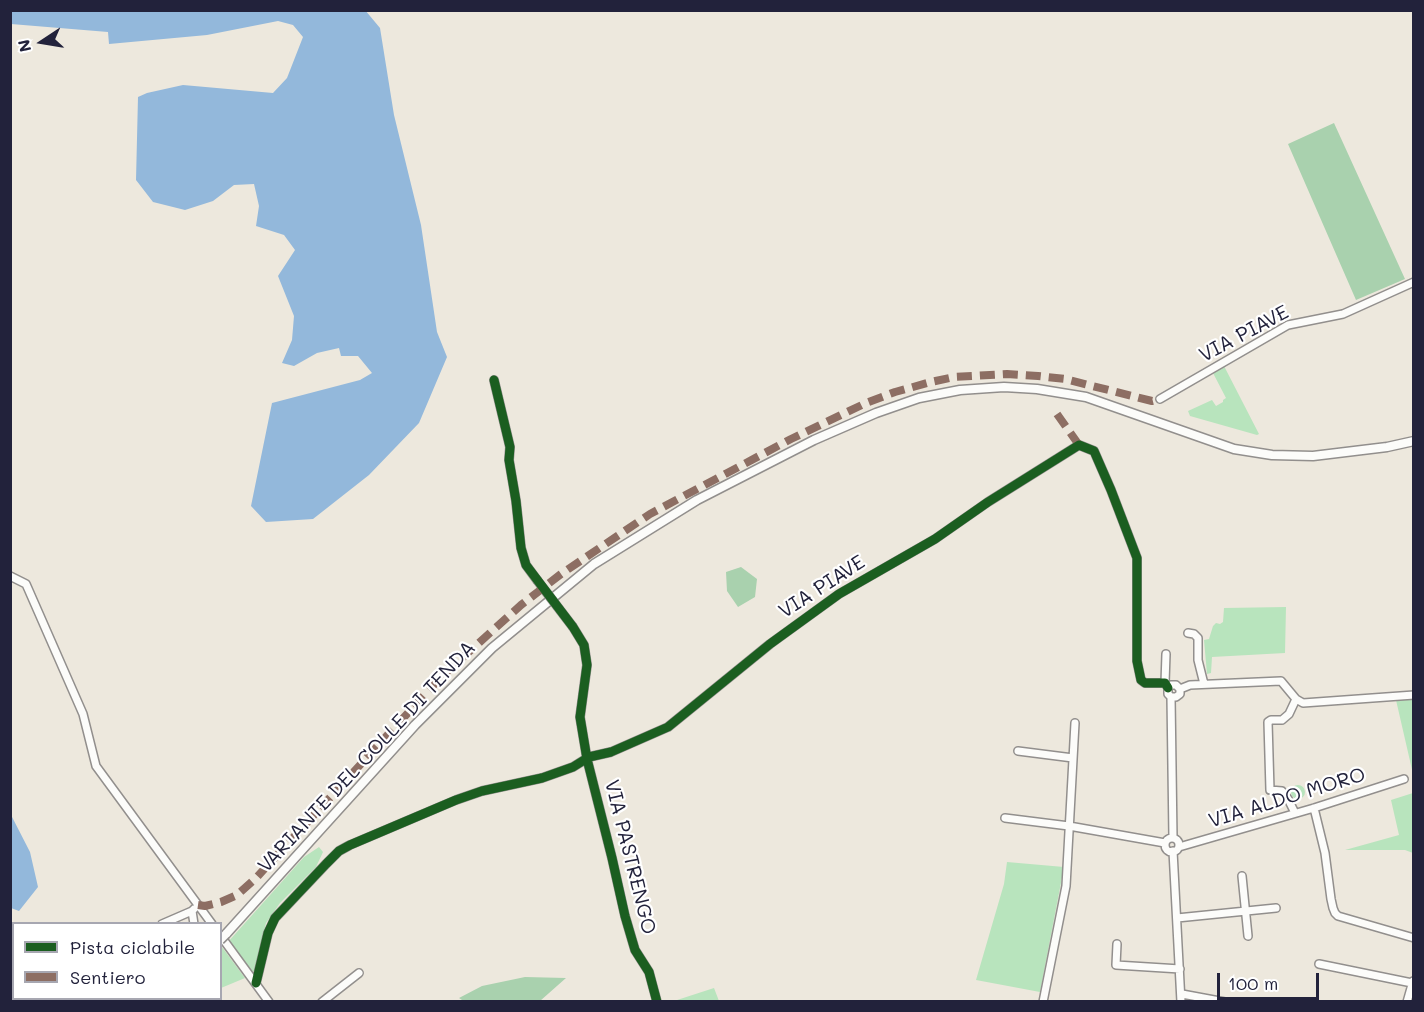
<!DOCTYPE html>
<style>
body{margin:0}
#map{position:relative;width:1424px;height:1012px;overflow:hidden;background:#ede8dd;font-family:Mali,sans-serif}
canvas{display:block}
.frame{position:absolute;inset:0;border:12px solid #22223b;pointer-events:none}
.legend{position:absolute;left:12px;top:922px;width:210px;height:78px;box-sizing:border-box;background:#fff;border:2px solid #a7a7b1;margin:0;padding:8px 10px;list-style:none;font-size:18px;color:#22223b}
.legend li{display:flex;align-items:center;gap:12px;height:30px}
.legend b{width:30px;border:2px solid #a7a7b1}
.north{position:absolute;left:12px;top:12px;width:60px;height:60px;-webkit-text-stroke:4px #fff;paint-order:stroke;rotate:258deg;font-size:16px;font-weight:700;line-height:24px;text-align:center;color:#22223b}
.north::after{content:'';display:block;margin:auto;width:21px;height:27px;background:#22223b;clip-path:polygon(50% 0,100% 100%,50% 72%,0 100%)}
.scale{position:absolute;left:1217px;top:973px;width:102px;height:27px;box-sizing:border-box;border:3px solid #22223b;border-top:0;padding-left:8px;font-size:18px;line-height:21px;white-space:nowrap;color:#22223b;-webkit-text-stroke:4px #fff;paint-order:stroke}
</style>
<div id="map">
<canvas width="1424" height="1012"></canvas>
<div class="frame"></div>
<ul class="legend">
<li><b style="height:8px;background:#1b5e20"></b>Pista ciclabile</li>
<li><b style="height:8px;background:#8d6e63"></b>Sentiero</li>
</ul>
<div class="north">N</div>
<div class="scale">100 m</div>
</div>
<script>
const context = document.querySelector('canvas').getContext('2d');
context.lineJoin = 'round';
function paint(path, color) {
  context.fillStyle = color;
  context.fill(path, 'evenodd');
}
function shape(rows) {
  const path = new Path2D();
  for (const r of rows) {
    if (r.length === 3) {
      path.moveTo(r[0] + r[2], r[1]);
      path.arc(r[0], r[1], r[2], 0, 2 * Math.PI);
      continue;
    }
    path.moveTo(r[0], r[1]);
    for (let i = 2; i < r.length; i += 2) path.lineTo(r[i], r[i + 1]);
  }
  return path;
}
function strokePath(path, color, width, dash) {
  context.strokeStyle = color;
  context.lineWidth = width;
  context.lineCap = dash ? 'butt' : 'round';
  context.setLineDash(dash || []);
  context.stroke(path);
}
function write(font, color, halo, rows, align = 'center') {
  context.font = font + ' Mali,sans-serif';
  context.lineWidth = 4.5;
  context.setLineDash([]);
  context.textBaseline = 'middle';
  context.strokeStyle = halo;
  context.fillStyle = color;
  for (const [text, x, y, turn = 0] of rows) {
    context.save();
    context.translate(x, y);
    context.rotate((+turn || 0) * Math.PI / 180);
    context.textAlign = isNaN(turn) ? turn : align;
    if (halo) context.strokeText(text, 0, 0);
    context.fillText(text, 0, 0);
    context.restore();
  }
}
const green = shape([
 [1224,366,1259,434,1257,435,1190,416,1188,411,1212,400,1216,406,1223,402,1223,400,1226,398,1213,373],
 [1286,607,1285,653,1212,657,1211,673,1207,674,1204,640,1209,639,1213,626,1216,623,1220,624,1223,622,1224,608],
 [1413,699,1414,699,1413,774,1396,700],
 [1298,792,7],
 [1413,793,1413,853,1405,850,1345,850,1399,835,1391,800],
 [319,847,323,852,316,867,280,903,266,923,255,971,249,972,228,942,304,857],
 [1007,862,1064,867,1040,992,976,980,1004,884],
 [222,947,245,978,221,988,220,950],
 [714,988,719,1001,674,1001]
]);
const forest = shape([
 [1334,123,1405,279,1356,300,1288,144],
 [741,567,757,579,755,597,738,607,727,591,726,572],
 [525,977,566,978,540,1001,465,1002,459,998,482,986]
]);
const water = shape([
 [365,10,380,28,394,115,421,225,437,332,447,357,419,423,369,475,313,519,266,522,251,506,272,403,360,380,372,373,358,356,341,356,339,348,317,353,294,366,282,363,292,340,294,316,278,276,295,250,284,235,256,226,259,206,254,184,234,185,213,201,185,210,153,202,136,180,138,97,147,93,183,85,273,93,287,78,303,37,293,25,278,21,207,35,109,44,108,32,11,24,11,11],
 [10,813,30,852,38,887,19,911,11,908]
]);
const minor = shape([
 [494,380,510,447,509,460,516,501,521,548,526,565,537,580],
 [1160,399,1288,325,1343,314,1414,282],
 [10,576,26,584,83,714,96,766,212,924],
 [573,627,584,645,587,665,580,717,587,759,612,858,625,916,635,950,649,972,657,1002],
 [1188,633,1194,634,1198,638,1198,660,1204,684],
 [1165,683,1166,654],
 [1180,689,1190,685,1281,681,1296,699,1303,703,1414,695],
 [1171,697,1176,697,1180,694,1180,689,1176,685,1171,685,1168,688,1168,694,1171,697,1173,838],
 [1018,751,1073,758],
 [1314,808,1325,853,1331,899,1333,908,1335,913,1338,916,1414,938],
 [1295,813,1288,799,1282,791,1270,790,1268,722,1271,720,1282,720,1289,714,1296,699],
 [1005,818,1069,826,1165,843],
 [1172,845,7],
 [1179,847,1314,808,1404,779],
 [1173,851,1181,1002],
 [1242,876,1248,936],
 [1177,918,1276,908],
 [162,924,192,911],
 [194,924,192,911,194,909],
 [220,935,269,1002],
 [1117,944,1116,965,1180,969],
 [1319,964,1412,983],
 [256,983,268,933,275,918,326,864,339,851,350,845,456,800,482,791,542,778,573,767,589,757,611,752,668,727,770,644,839,594,935,539,988,502,1079,445,1094,451,1111,490,1137,558,1137,661,1141,680,1145,683,1165,683,1168,688],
 [1182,994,1225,1002],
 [146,1002,148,998],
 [322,1002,359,973],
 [1043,1002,1066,886,1075,723],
 [1407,1002,1413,981]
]);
const major = shape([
 [226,934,415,725,492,648,594,564,697,500,814,440,876,413,919,398,960,390,1004,387,1037,389,1086,397,1234,449,1272,455,1313,456,1387,447,1414,441],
 [167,1002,169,998]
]);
const minorBridge = shape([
 [537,580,573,627]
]);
const majorBridge = shape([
 [220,940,226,934]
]);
const quiet = shape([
 [1057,414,1079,445],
 [198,905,205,906,221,902,237,895,256,878,442,676,521,605,561,574,650,514,791,439,866,403,895,392,931,382,954,377,1007,374,1038,376,1065,379,1152,401,1160,399]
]);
const cycleway = shape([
 [494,380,510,447,509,460,516,501,521,548,526,565,573,627,584,645,587,665,580,717,587,759,612,858,625,916,635,950,649,972,657,1002],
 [256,983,268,933,275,918,326,864,339,851,350,845,456,800,482,791,542,778,573,767,589,757,611,752,668,727,770,644,839,594,935,539,988,502,1079,445,1094,451,1111,490,1137,558,1137,661,1141,680,1145,683,1165,683,1168,688]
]);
const streetNames = [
 ["VIA PIAVE",1244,334,-28],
 ["VIA PIAVE",822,587,-33],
 ["VARIANTE DEL COLLE DI TENDA",367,757,-47],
 ["VIA ALDO MORO",1287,798,-17],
 ["VIA PASTRENGO",630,857,76]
];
paint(green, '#b8e4bd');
paint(forest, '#a9d1ae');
paint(water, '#93b8db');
strokePath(minor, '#928f8d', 10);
strokePath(major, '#928f8d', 11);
strokePath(minor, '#fcfcfa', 7);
strokePath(major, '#fcfcfa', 8);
strokePath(minorBridge, '#928f8d', 10, []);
strokePath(majorBridge, '#928f8d', 11, []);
strokePath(minorBridge, '#fcfcfa', 7);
strokePath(majorBridge, '#fcfcfa', 8);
strokePath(quiet, '#8d6e63', 8, [15, 8]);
strokePath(cycleway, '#1b5e20', 9);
write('20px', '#22223b', '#fff', streetNames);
</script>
